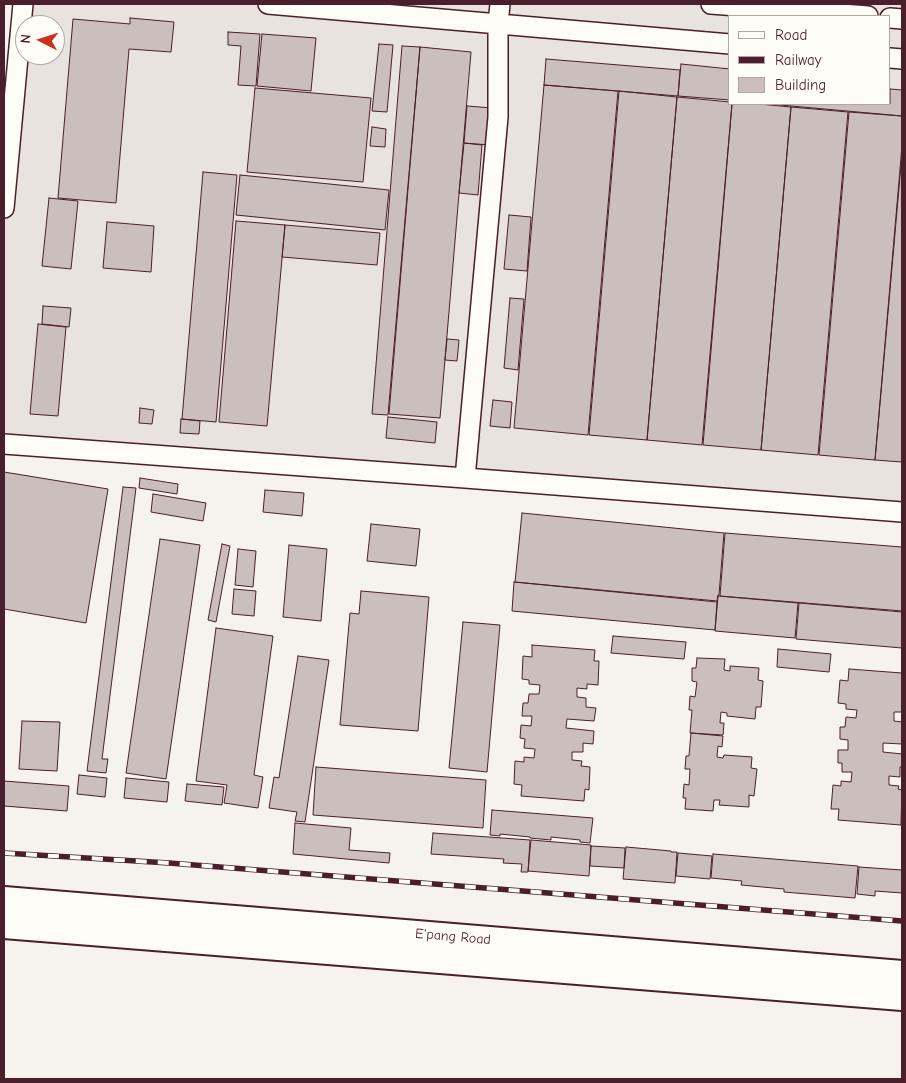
<!DOCTYPE html>
<style>
body{margin:0}
#map{position:relative;width:906px;height:1083px;overflow:hidden;background:#f6f3ef;font-family:"Comic Neue",sans-serif}
canvas{display:block}
.frame{position:absolute;inset:0;border:5px solid #4a1f2b;pointer-events:none}
.legend{position:absolute;left:728px;top:15px;width:162px;height:90px;box-sizing:border-box;background:#fdfcf7;border:1px solid #b5a4a5;margin:0;padding:6px 9px;list-style:none;font-size:15px;color:#4a1f2b}
.legend li{display:flex;align-items:center;gap:10px;height:25px}
.legend b{width:25px;border:1px solid #b5a4a5}
.north{position:absolute;left:15px;top:15px;width:50px;height:50px;box-sizing:border-box;background:#fdfcf7;border:1px solid #b5a4a5;border-radius:50%;rotate:275deg;font-size:14px;font-weight:700;line-height:20px;text-align:center;color:#4a1f2b}
.north::after{content:'';display:block;margin:auto;width:18px;height:22px;background:#c8321e;clip-path:polygon(50% 0,100% 100%,50% 72%,0 100%)}
</style>
<div id="map">
<canvas width="906" height="1083"></canvas>
<div class="frame"></div>
<ul class="legend">
<li><b style="height:6px;background:#fdfcf7"></b>Road</li>
<li><b style="height:6px;background:#4a1f2b"></b>Railway</li>
<li><b style="height:14px;background:#cbbfbe"></b>Building</li>
</ul>
<div class="north">N</div>
</div>
<script>
const context = document.querySelector('canvas').getContext('2d');
context.lineJoin = 'round';
function paint(path, color) {
  context.fillStyle = color;
  context.fill(path, 'evenodd');
}
function shape(rows) {
  const path = new Path2D();
  for (const r of rows) {
    path.moveTo(r[0], r[1]);
    for (let i = 2; i < r.length; i += 2) path.lineTo(r[i], r[i + 1]);
  }
  return path;
}
function strokePath(path, color, width, dash) {
  context.strokeStyle = color;
  context.lineWidth = width;
  context.lineCap = dash ? 'butt' : 'round';
  context.setLineDash(dash || []);
  context.stroke(path);
}
function write(font, color, halo, rows, align = 'center') {
  context.font = font + ' "Comic Neue",sans-serif';
  context.lineWidth = 5;
  context.setLineDash([]);
  context.textBaseline = 'middle';
  context.strokeStyle = halo;
  context.fillStyle = color;
  for (const [text, x, y, turn = 0] of rows) {
    context.save();
    context.translate(x, y);
    context.rotate((+turn || 0) * Math.PI / 180);
    context.textAlign = isNaN(turn) ? turn : align;
    if (halo) context.strokeText(text, 0, 0);
    context.fillText(text, 0, 0);
    context.restore();
  }
}
const built = shape([
 [19,4,902,4,902,517,4,448,4,170],
 [730,16,890,16,890,104,730,104],
 [25,25,55,25,55,55,25,55]
]);
const building = shape([
 [130,18,174,22,171,52,129,49,116,203,58,198,73,19,130,24,130,18],
 [228,32,260,34,256,86,238,85,241,46,228,45,228,32],
 [262,34,316,38,311,91,257,86,262,34],
 [379,44,393,45,387,112,372,111,379,44],
 [402,46,420,47,388,415,372,414,402,46],
 [420,47,471,52,440,418,389,414,420,47],
 [546,59,680,70,678,96,544,85,546,59],
 [681,64,730,69,730,100,678,96,681,64],
 [544,85,618,91,588,435,514,428,544,85],
 [255,88,371,98,363,182,247,172,255,88],
 [890,89,902,90,902,116,769,104,890,104,890,89],
 [619,91,677,97,647,440,589,435,619,91],
 [677,97,730,102,730,104,732,104,702,445,647,440,677,97],
 [732,104,759,104,791,107,761,450,703,445,732,104],
 [467,106,492,108,490,145,464,143,467,106],
 [791,107,848,112,818,455,761,450,791,107],
 [849,112,902,116,902,146,875,460,819,455,849,112],
 [372,127,386,129,385,147,370,146,372,127],
 [464,143,482,145,478,195,459,193,464,143],
 [902,154,902,462,875,460,902,154],
 [203,172,237,175,216,422,182,419,203,172],
 [240,175,389,190,385,230,236,215,240,175],
 [49,198,78,201,71,269,42,266,49,198],
 [509,215,531,217,527,271,504,269,509,215],
 [236,221,285,225,267,426,219,422,236,221],
 [107,222,154,226,151,272,103,268,107,222],
 [285,225,380,233,377,265,282,257,285,225],
 [510,298,524,299,518,370,504,368,510,298],
 [43,306,71,308,69,327,42,324,43,306],
 [38,324,66,327,58,416,30,414,38,324],
 [447,339,459,340,457,361,445,360,447,339],
 [493,400,512,402,510,428,490,426,493,400],
 [140,408,154,410,152,424,139,423,140,408],
 [388,417,437,422,435,443,386,438,388,417],
 [181,419,200,421,199,434,180,433,181,419],
 [4,472,108,489,86,623,4,609,4,472],
 [140,478,178,484,177,494,139,488,140,478],
 [123,487,136,488,102,759,108,759,106,773,87,771,123,487],
 [265,490,304,493,302,516,263,512,265,490],
 [153,494,206,503,203,521,151,512,153,494],
 [522,513,724,533,719,595,718,595,717,601,515,582,522,513],
 [371,524,420,529,416,566,367,561,371,524],
 [725,533,902,547,902,611,720,596,725,533],
 [160,539,200,545,166,779,126,773,160,539],
 [222,544,230,546,216,622,208,620,222,544],
 [289,545,327,549,321,621,283,617,289,545],
 [238,549,256,551,253,587,235,585,238,549],
 [514,582,717,602,715,630,512,611,514,582],
 [234,589,256,591,254,616,232,614,234,589],
 [361,591,429,597,418,731,340,725,350,613,359,614,361,591],
 [718,596,798,603,795,638,715,631,718,596],
 [799,603,902,612,902,648,796,639,799,603],
 [463,622,500,625,487,772,449,768,463,622],
 [216,628,273,636,254,775,263,777,258,808,224,803,227,785,196,781,216,628],
 [613,636,686,642,684,659,611,653,613,636],
 [532,645,595,650,594,661,599,661,598,685,587,684,587,689,577,688,577,697,586,698,586,707,596,708,594,721,567,719,566,728,594,731,593,744,583,743,583,752,572,752,572,760,582,761,581,766,590,767,589,790,585,789,584,801,521,796,522,785,514,784,515,761,524,762,524,757,534,758,535,749,524,748,525,739,520,738,521,725,531,726,532,716,522,716,523,703,528,703,529,694,539,694,540,685,529,684,529,680,522,679,523,656,532,657,532,645],
 [778,649,831,654,829,672,777,667,778,649],
 [298,656,329,660,305,822,295,821,297,812,269,808,274,777,279,778,298,656],
 [697,658,725,659,724,670,730,671,730,666,759,668,758,680,763,681,761,707,756,707,755,719,727,716,727,713,721,712,720,723,724,723,723,735,690,733,692,710,689,710,690,696,695,697,697,682,692,681,692,668,696,668,697,658],
 [849,669,902,673,902,712,894,712,894,721,902,722,902,744,883,743,883,752,902,754,902,767,900,767,900,777,889,776,889,785,899,786,898,789,902,790,901,825,838,820,839,809,831,809,833,785,841,786,841,781,851,782,852,772,842,772,842,763,838,763,838,750,848,750,848,740,840,739,840,727,845,727,846,717,856,718,857,710,846,709,846,704,838,703,840,680,848,681,849,669],
 [22,721,60,722,57,771,19,769,22,721],
 [691,733,723,736,722,747,718,746,717,757,723,758,724,755,752,757,751,768,757,769,754,796,749,795,749,807,719,805,720,800,714,800,713,811,685,809,686,798,683,798,684,784,689,785,690,769,685,769,686,756,689,756,691,733],
 [316,767,486,780,483,828,313,815,316,767],
 [79,775,107,778,105,797,77,794,79,775],
 [126,778,169,782,167,802,124,798,126,778],
 [4,781,69,786,67,811,4,806,4,781],
 [187,784,224,787,222,805,185,801,187,784],
 [492,810,593,818,590,843,580,842,580,840,551,837,551,840,530,838,530,837,500,834,500,836,490,835,492,810],
 [295,823,351,828,349,850,390,853,389,863,293,854,295,823],
 [433,833,530,840,528,872,521,872,522,864,503,863,504,859,431,854,433,833],
 [531,840,591,845,589,876,528,871,531,840],
 [591,846,625,848,624,868,590,866,591,846],
 [626,847,671,851,671,852,677,852,675,883,623,879,626,847],
 [678,853,712,856,710,879,676,876,678,853],
 [713,854,858,866,855,898,784,892,784,889,741,885,742,881,711,878,713,854],
 [859,867,902,870,902,893,875,891,875,896,857,894,859,867]
]);
const street = shape([
 [268,4,730,44],
 [711,4,868,16],
 [890,18,902,19],
 [890,58,902,59],
 [4,208,23,4],
 [4,444,465,478,902,512],
 [465,478,498,117,498,24,500,4]
]);
const secondary = shape([
 [4,900,902,974],
 [4,925,902,997]
]);
const rail = shape([
 [4,853,169,863,902,921]
]);
const streetNames = [
 ["E'pang Road",453,937,5]
];
paint(built, '#e9e3e0');
paint(building, '#cbbfbe');
strokePath(building, '#4a1f2b', 1);
strokePath(street, '#4a1f2b', 22);
strokePath(secondary, '#4a1f2b', 30);
strokePath(street, '#fdfcf7', 19);
strokePath(secondary, '#fdfcf7', 26);
strokePath(rail, '#4a1f2b', 5.5);
strokePath(rail, '#fdfcf7', 4, [11]);
write('14px', '#4a1f2b', '#fdfcf7', streetNames);
</script>
